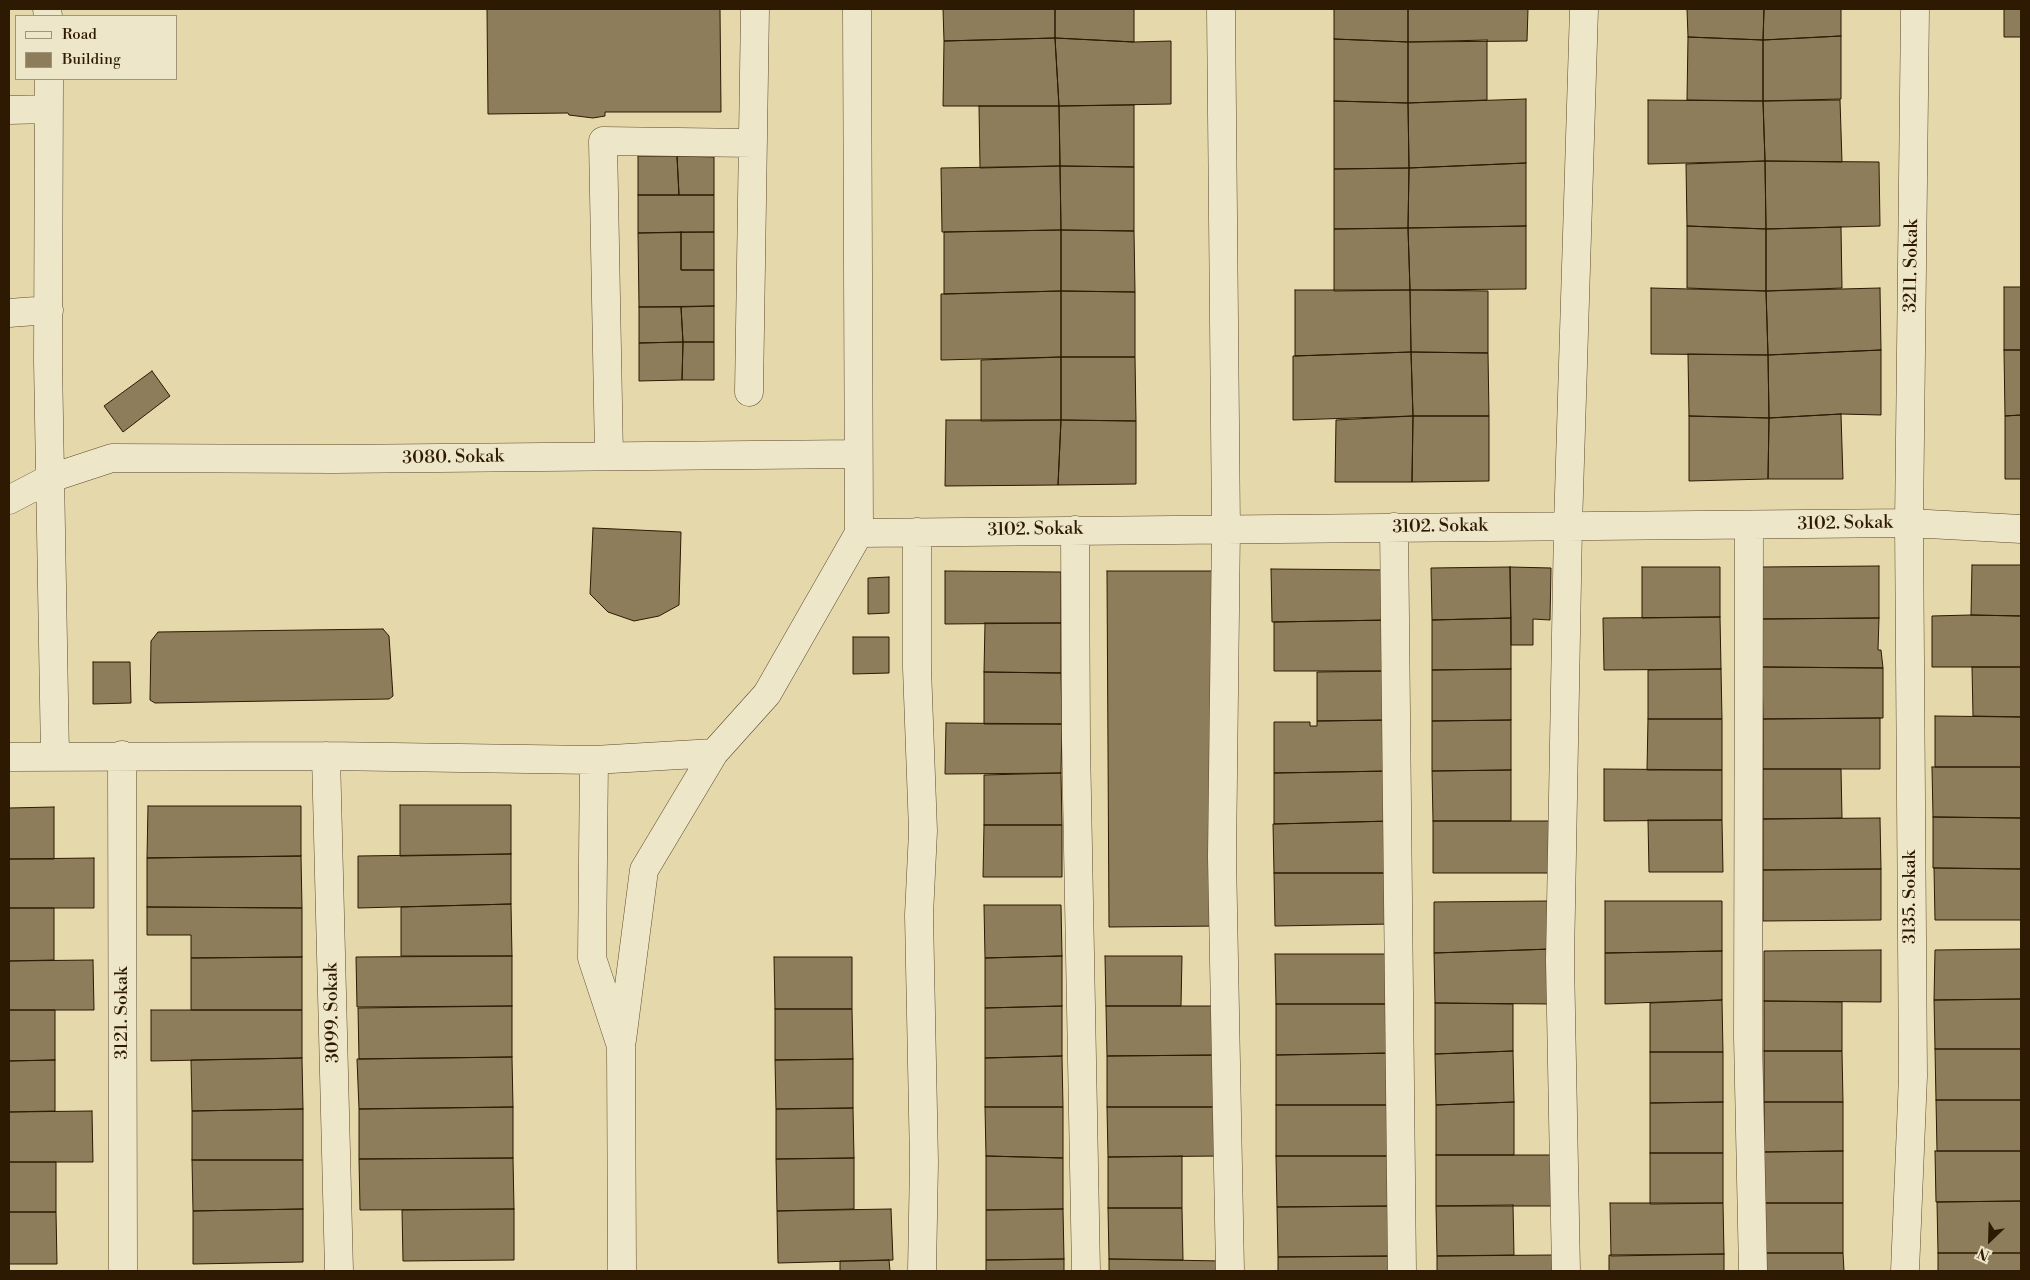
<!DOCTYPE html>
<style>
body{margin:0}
#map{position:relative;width:2030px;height:1280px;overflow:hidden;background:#e5d9ac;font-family:"Libre Bodoni",serif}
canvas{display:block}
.frame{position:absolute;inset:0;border:10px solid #2e1902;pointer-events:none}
.legend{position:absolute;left:15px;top:15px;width:162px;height:65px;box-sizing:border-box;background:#eee6c9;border:1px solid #a19479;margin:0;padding:6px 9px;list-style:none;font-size:15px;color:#2e1902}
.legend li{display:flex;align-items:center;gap:10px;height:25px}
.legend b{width:25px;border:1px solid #a19479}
.north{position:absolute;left:1965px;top:1215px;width:50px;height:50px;-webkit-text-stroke:4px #eee6c9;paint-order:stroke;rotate:204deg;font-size:14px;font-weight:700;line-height:20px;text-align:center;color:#2e1902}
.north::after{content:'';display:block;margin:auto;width:18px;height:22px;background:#2e1902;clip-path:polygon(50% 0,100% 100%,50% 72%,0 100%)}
</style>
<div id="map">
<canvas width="2030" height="1280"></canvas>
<div class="frame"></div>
<ul class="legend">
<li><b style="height:6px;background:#eee6c9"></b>Road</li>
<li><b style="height:14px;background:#8d7d5a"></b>Building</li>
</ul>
<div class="north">N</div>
</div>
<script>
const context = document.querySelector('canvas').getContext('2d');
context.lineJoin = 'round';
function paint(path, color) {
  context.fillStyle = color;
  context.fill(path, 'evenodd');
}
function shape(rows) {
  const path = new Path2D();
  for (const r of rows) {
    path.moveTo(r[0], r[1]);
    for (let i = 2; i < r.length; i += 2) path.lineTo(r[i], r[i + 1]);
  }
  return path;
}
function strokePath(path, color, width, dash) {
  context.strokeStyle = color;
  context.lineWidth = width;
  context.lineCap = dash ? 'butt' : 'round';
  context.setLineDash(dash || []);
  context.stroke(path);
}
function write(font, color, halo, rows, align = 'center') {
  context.font = font + ' "Libre Bodoni",serif';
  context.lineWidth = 4;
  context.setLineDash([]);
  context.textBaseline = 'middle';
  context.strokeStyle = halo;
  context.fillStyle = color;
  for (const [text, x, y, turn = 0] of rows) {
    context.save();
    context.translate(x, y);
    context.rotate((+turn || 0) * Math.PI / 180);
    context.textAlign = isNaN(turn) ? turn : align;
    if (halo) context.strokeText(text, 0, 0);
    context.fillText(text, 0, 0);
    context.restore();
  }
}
const building = shape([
 [487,9,720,9,721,112,605,112,605,116,593,118,569,115,568,113,488,114,487,9],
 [943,9,1055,9,1055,38,944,41,943,9],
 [1055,9,1134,9,1134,42,1055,38,1055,9],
 [1334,9,1408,9,1408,42,1334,39,1334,9],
 [1408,9,1528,9,1527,41,1408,42,1408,9],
 [1687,9,1764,9,1763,40,1688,37,1687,9],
 [1764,9,1841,9,1841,36,1763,40,1764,9],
 [2004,9,2021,9,2021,37,2004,37,2004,9],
 [1841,36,1841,99,1763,101,1763,40,1841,36],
 [1688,37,1763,40,1763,101,1687,100,1688,37],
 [1055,38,1059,106,943,106,944,41,1055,38],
 [1055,38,1134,42,1171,41,1171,104,1059,106,1055,38],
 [1334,39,1408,42,1408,103,1334,101,1334,39],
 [1487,40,1487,100,1408,103,1408,42,1487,40],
 [1526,99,1526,163,1409,168,1408,103,1526,99],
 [1648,100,1763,101,1765,161,1648,164,1648,100],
 [1840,100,1842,162,1765,161,1763,101,1840,100],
 [1334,101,1408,103,1409,168,1334,169,1334,101],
 [1134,105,1134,167,1060,166,1059,106,1134,105],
 [979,106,1059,106,1060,166,980,168,979,106],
 [638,156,677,156,679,195,638,195,638,156],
 [677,156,714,157,714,195,679,195,677,156],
 [1765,161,1879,162,1880,226,1766,229,1765,161],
 [1765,161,1766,229,1687,226,1686,164,1765,161],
 [1526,163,1526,226,1408,228,1409,168,1526,163],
 [1060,166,1134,167,1134,231,1061,230,1060,166],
 [1060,166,1061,230,942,232,941,168,1060,166],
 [1409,168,1408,228,1334,229,1334,169,1409,168],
 [638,195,714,195,714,232,638,233,638,195],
 [1526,226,1526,289,1410,290,1408,228,1526,226],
 [1687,226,1766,229,1766,291,1687,288,1687,226],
 [1841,227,1842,288,1766,291,1766,229,1841,227],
 [1408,228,1410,290,1334,291,1334,229,1408,228],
 [1061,230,1134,231,1135,292,1061,291,1061,230],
 [1061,230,1061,291,944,294,944,232,1061,230],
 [681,232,714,232,714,270,681,270,681,232],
 [681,232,681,270,714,270,714,306,639,307,638,233,681,232],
 [2004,287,2021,287,2021,350,2004,350,2004,287],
 [1651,288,1766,291,1768,355,1651,354,1651,288],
 [1880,288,1881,350,1768,355,1766,291,1880,288],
 [1295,290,1410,290,1411,352,1295,356,1295,290],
 [1410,290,1488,291,1488,353,1411,352,1410,290],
 [1061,291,1135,292,1135,357,1061,357,1061,291],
 [1061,291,1061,357,941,360,941,294,1061,291],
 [714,306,714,342,683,342,681,307,714,306],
 [639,307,681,307,683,342,639,343,639,307],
 [683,342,714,342,714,380,682,380,683,342],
 [683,342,682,380,639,381,639,343,683,342],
 [1881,350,1881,415,1841,414,1769,418,1768,355,1881,350],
 [2004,350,2021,350,2021,415,2005,416,2004,350],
 [1411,352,1413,416,1293,420,1293,356,1411,352],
 [1411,352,1488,353,1489,416,1413,416,1411,352],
 [1688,354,1768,355,1769,418,1689,416,1688,354],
 [1061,357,1135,357,1136,421,1061,420,1061,357],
 [1061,357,1061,420,981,421,981,360,1061,357],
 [152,371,170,396,123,432,104,406,152,371],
 [1841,414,1843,479,1768,479,1769,418,1841,414],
 [2021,415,2021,479,2005,479,2005,416,2021,415],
 [1413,416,1412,482,1335,482,1336,420,1413,416],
 [1413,416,1489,416,1489,481,1412,482,1413,416],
 [1689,416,1769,418,1768,479,1689,481,1689,416],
 [946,420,1061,420,1058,485,945,486,946,420],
 [1061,420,1136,421,1136,484,1058,485,1061,420],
 [593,528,681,532,679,605,659,616,634,621,608,612,590,594,593,528],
 [1972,565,2021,565,2021,616,1971,615,1972,565],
 [1879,566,1879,618,1762,619,1762,567,1879,566],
 [1510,567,1511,618,1432,620,1431,568,1510,567],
 [1510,567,1551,568,1550,620,1533,619,1533,645,1511,645,1510,567],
 [1642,567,1720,567,1720,617,1642,618,1642,567],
 [1271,569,1389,570,1390,620,1272,622,1271,569],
 [945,571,1061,572,1061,623,945,624,945,571],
 [1107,571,1217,571,1221,926,1109,927,1107,571],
 [889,577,889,613,868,614,868,578,889,577],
 [1971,615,2021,616,2021,667,1932,667,1932,616,1971,615],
 [1720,617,1721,669,1604,670,1603,618,1720,617],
 [1511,618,1511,669,1432,670,1432,620,1511,618],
 [1879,618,1878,650,1881,650,1883,668,1762,667,1762,619,1879,618],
 [1390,620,1390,671,1274,671,1274,622,1390,620],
 [985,623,1061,623,1061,673,984,672,985,623],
 [383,629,389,636,393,696,389,699,155,703,150,700,151,641,158,632,383,629],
 [853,637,889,637,889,673,853,674,853,637],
 [93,662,130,662,131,703,93,704,93,662],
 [1762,667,1883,668,1883,718,1763,719,1762,667],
 [1972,667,2021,667,2021,717,1973,716,1972,667],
 [1511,669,1511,720,1432,721,1432,670,1511,669],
 [1721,669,1722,719,1648,719,1648,670,1721,669],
 [1390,671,1391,720,1317,721,1317,672,1390,671],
 [984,672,1061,673,1062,724,984,724,984,672],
 [1935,716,2021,717,2021,767,1935,767,1935,716],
 [1880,718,1880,769,1763,769,1763,719,1880,718],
 [1648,719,1722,719,1722,770,1647,770,1648,719],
 [1391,720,1391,771,1274,773,1274,722,1310,722,1310,726,1317,726,1317,721,1391,720],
 [1511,720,1511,770,1432,771,1432,721,1511,720],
 [946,723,1062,724,1061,773,945,774,946,723],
 [1932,767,2021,767,2021,818,1933,817,1932,767],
 [1604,769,1722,770,1722,820,1604,821,1604,769],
 [1763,769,1841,769,1842,818,1763,819,1763,769],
 [1511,770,1511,821,1433,821,1432,771,1511,770],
 [1391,771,1392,821,1274,824,1274,773,1391,771],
 [1061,773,1062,825,984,825,984,775,1061,773],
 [400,805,511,805,511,854,400,856,400,805],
 [148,806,301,806,301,856,147,858,148,806],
 [54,807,54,859,9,859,9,808,54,807],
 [1933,817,2021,818,2021,869,1933,868,1933,817],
 [1880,818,1881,869,1763,870,1763,819,1880,818],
 [1648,820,1722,820,1723,872,1649,872,1648,820],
 [1392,821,1392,873,1274,873,1273,824,1392,821],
 [1433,821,1552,821,1552,873,1433,873,1433,821],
 [984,825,1062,825,1062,877,983,877,984,825],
 [511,854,511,904,358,908,358,856,511,854],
 [301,856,302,908,147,907,147,858,301,856],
 [94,858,94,908,9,908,9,859,94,858],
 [1934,868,2021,869,2021,920,1935,920,1934,868],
 [1881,869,1881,920,1763,921,1763,870,1881,869],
 [1274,873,1392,873,1392,924,1275,926,1274,873],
 [1552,901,1552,949,1434,953,1434,902,1552,901],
 [1605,901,1722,901,1722,951,1605,953,1605,901],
 [511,904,512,956,401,956,401,907,511,904],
 [984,905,1061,905,1062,956,985,958,984,905],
 [147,907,302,908,302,957,191,958,191,935,147,935,147,907],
 [9,908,54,908,54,960,9,961,9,908],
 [1552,949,1552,1004,1435,1003,1434,953,1552,949],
 [2021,949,2021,999,1934,1000,1935,950,2021,949],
 [1881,950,1881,1002,1764,1001,1764,951,1881,950],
 [1722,951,1722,1000,1605,1004,1605,953,1722,951],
 [1275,954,1393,954,1393,1004,1276,1004,1275,954],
 [512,956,512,1006,357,1007,356,957,512,956],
 [1062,956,1062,1006,985,1008,985,958,1062,956],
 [1105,956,1182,956,1181,1006,1106,1006,1105,956],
 [302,957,302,1010,191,1010,191,958,302,957],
 [774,957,852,957,852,1009,775,1009,774,957],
 [93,960,94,1010,9,1010,9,961,93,960],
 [2021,999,2021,1049,1935,1049,1934,1000,2021,999],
 [1722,1000,1723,1052,1650,1052,1650,1003,1722,1000],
 [1764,1001,1842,1002,1842,1051,1764,1051,1764,1001],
 [1435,1003,1513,1004,1513,1051,1435,1054,1435,1003],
 [1276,1004,1393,1004,1393,1053,1276,1055,1276,1004],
 [512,1006,512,1057,359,1059,358,1008,512,1006],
 [1062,1006,1062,1056,985,1058,985,1008,1062,1006],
 [1106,1006,1220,1006,1220,1055,1107,1056,1106,1006],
 [775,1009,852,1009,853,1059,775,1060,775,1009],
 [9,1010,55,1010,55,1060,9,1061,9,1010],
 [151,1010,302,1010,302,1058,151,1061,151,1010],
 [1935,1049,2021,1049,2021,1100,1936,1100,1935,1049],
 [1513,1051,1514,1102,1436,1105,1435,1054,1513,1051],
 [1764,1051,1842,1051,1843,1102,1764,1102,1764,1051],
 [1650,1052,1723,1052,1723,1102,1650,1103,1650,1052],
 [1393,1053,1393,1105,1276,1105,1276,1055,1393,1053],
 [1220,1055,1220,1107,1107,1107,1107,1056,1220,1055],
 [1062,1056,1063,1107,985,1107,985,1058,1062,1056],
 [512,1057,513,1107,359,1109,357,1059,512,1057],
 [302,1058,303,1109,192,1111,191,1060,302,1058],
 [853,1059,853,1108,776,1109,775,1060,853,1059],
 [55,1060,55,1111,9,1112,9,1061,55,1060],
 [1936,1100,2021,1100,2021,1151,1937,1151,1936,1100],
 [1514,1102,1514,1155,1436,1155,1436,1105,1514,1102],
 [1723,1102,1723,1153,1650,1153,1650,1103,1723,1102],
 [1764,1102,1843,1102,1843,1151,1764,1152,1764,1102],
 [1276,1105,1393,1105,1394,1156,1276,1156,1276,1105],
 [513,1107,513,1158,359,1159,359,1109,513,1107],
 [985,1107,1063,1107,1063,1158,986,1156,985,1107],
 [1107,1107,1220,1107,1220,1156,1108,1157,1107,1107],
 [853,1108,854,1158,776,1159,776,1109,853,1108],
 [303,1109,303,1160,192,1160,192,1111,303,1109],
 [92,1111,93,1162,9,1162,9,1112,92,1111],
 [1843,1151,1843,1203,1765,1203,1764,1152,1843,1151],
 [1935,1151,2021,1151,2021,1201,1936,1202,1935,1151],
 [1650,1153,1723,1153,1723,1203,1650,1204,1650,1153],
 [1436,1155,1554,1155,1553,1206,1436,1206,1436,1155],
 [986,1156,1063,1158,1063,1209,986,1210,986,1156],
 [1182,1156,1182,1208,1108,1208,1108,1157,1182,1156],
 [1276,1156,1394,1156,1394,1206,1277,1207,1276,1156],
 [513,1158,514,1209,360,1210,359,1159,513,1158],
 [854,1158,854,1209,777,1211,776,1159,854,1158],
 [192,1160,303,1160,303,1209,193,1211,192,1160],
 [9,1162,56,1162,56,1212,9,1212,9,1162],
 [2021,1201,2021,1253,1938,1253,1937,1202,2021,1201],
 [1610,1203,1723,1203,1724,1254,1611,1256,1610,1203],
 [1765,1203,1843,1203,1843,1253,1765,1253,1765,1203],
 [1513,1205,1514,1255,1437,1256,1436,1206,1513,1205],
 [1394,1206,1394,1256,1278,1257,1277,1207,1394,1206],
 [1108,1208,1182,1208,1183,1260,1109,1259,1108,1208],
 [303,1209,303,1262,193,1264,193,1211,303,1209],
 [514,1209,514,1260,403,1261,402,1210,514,1209],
 [891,1209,893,1260,778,1263,777,1211,891,1209],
 [1063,1209,1064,1259,986,1260,986,1210,1063,1209],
 [9,1212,56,1212,57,1264,9,1264,9,1212],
 [1765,1253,1843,1253,1844,1271,1765,1271,1765,1253],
 [1938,1253,2021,1253,2021,1271,1938,1271,1938,1253],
 [1724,1254,1724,1271,1609,1271,1609,1255,1724,1254],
 [1554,1255,1554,1271,1437,1271,1437,1256,1554,1255],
 [1394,1256,1394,1271,1278,1271,1278,1257,1394,1256],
 [1064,1259,1064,1271,986,1271,986,1260,1064,1259],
 [1109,1259,1222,1261,1222,1271,1109,1271,1109,1259],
 [889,1260,890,1271,840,1271,840,1261,889,1260]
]);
const minor = shape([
 [47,9,48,16],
 [1221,9,1226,529,1222,857,1230,1271],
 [49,79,48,361,55,756],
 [9,110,49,109],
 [9,313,49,310],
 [749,392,755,9],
 [609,456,603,141,753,143],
 [9,500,51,478,112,458,334,459,858,454],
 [1749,525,1748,1037,1753,1271],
 [1394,527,1402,1271],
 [1075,530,1076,743,1086,1271],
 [917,532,917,668,923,831,919,915,924,1162,922,1271],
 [859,533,1909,523,2021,529],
 [122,755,123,1271],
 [326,756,339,1271],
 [9,757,326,756,594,760,714,753,767,694,859,533,857,9],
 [594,760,592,958,621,1046,622,1271],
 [622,1040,644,870,714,753],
 [1566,1271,1560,960,1568,526,1584,9],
 [1905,1271,1913,1076,1909,523,1915,9]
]);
const streetNames = [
 ["3211. Sokak",1912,266,-89],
 ["3080. Sokak",453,458,-1],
 ["3102. Sokak",1845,524,-1],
 ["3102. Sokak",1440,527,-1],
 ["3102. Sokak",1035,530,-1],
 ["3135. Sokak",1911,897,-90],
 ["3121. Sokak",123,1013,-90],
 ["3099. Sokak",333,1013,-91]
];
paint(building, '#8d7d5a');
strokePath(building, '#2e1902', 1);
strokePath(minor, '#5c492c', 29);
strokePath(minor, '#eee6c9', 28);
write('18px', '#2e1902', '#eee6c9', streetNames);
</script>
